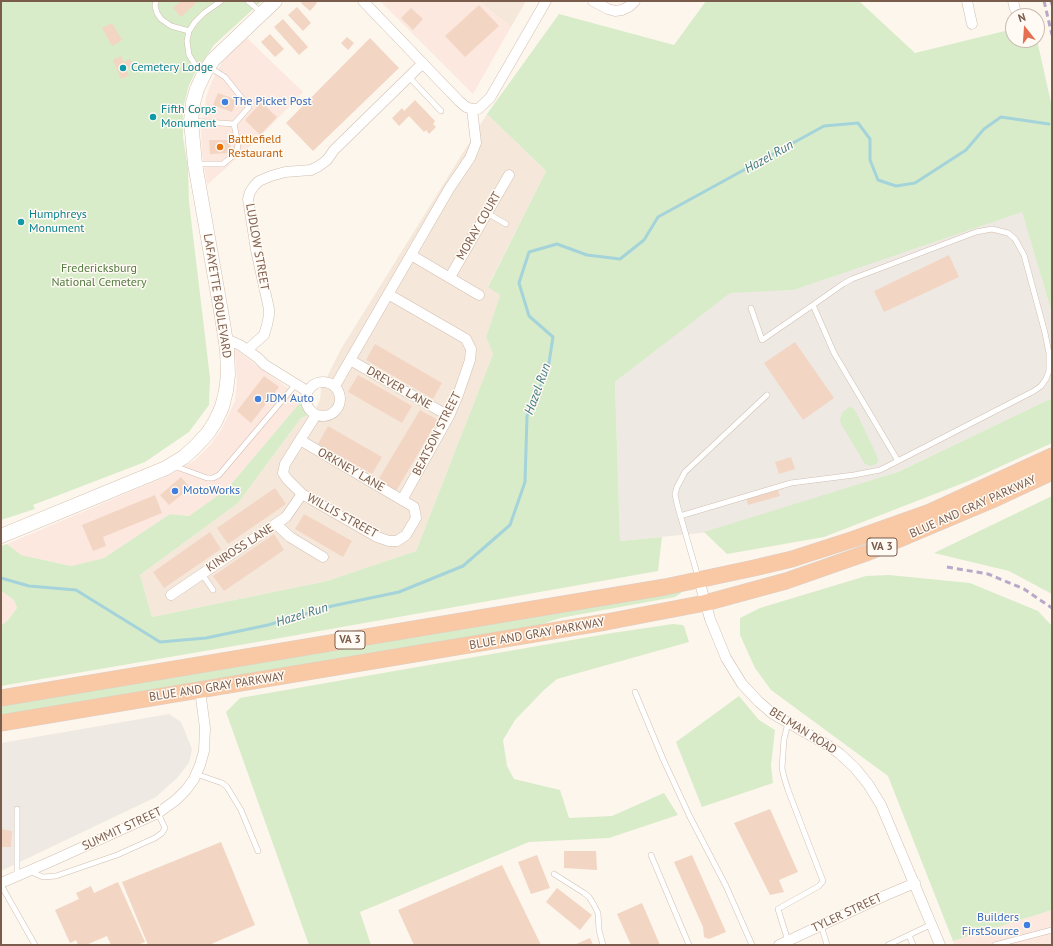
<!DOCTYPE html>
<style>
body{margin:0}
#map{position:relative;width:1053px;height:946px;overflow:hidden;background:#fdf6ec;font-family:"PT Sans",sans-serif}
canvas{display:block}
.frame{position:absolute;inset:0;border:2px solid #7a5c4d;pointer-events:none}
.north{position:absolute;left:1005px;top:8px;width:40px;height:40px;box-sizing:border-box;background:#fffaf3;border:1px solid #cabbb1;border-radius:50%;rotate:343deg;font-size:11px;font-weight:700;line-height:16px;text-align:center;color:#7a5c4d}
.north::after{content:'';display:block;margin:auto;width:14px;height:18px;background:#e76f51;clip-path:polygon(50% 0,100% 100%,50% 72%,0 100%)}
</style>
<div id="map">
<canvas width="1053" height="946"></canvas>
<div class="frame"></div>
<div class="north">N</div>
</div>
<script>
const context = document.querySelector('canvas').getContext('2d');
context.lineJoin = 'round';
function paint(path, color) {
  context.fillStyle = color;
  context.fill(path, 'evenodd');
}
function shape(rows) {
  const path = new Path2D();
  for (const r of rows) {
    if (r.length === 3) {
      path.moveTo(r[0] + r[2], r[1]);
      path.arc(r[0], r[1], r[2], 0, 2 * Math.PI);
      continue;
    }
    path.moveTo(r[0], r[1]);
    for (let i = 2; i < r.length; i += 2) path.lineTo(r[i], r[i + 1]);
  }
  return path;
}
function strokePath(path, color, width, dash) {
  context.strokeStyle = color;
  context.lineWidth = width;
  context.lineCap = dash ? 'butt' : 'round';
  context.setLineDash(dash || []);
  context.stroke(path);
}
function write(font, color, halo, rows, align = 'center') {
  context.font = font + ' "PT Sans",sans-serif';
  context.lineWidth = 3;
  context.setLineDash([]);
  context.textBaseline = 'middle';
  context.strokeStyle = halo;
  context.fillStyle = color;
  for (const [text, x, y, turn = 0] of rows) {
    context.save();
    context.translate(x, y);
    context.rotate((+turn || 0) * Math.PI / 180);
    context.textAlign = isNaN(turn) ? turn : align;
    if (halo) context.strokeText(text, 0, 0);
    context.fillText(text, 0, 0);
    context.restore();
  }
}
const residential = shape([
 [479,1,526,1,511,27],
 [487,114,546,171,488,286,500,295,486,337,493,354,416,551,327,581,152,617,140,575,238,503,301,418,312,415,320,400,321,389,341,349]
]);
const commercial = shape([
 [380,1,479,1,511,27,473,94],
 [247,38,303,92,258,139,207,185,202,152,201,132,206,98,211,83,222,62,233,50],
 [235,349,303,399,227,489,189,516,170,514,104,558,71,566,20,555,7,544,172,474,195,460,210,445,221,430,235,401,237,383],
 [1,591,14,600,17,608,8,620,1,626],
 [1052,910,1052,945,954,945,953,941]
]);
const industrial = shape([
 [1022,211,1052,313,1052,398,898,472,711,532,620,541,615,382,730,292,794,290],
 [169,714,181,722,192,749,189,763,177,778,156,797,1,871,1,743]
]);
const green = shape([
 [1,1,262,1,214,45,195,73,189,85,183,108,183,137,188,168,189,202,210,378,209,405,189,432,145,462,33,505,35,509,1,520],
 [706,1,859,1,915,53,1013,29,1013,40,1037,40,1052,107,1052,313,1022,212,794,290,730,293,615,382,620,541,662,537,658,571,263,641,1,686,1,626,8,620,17,608,14,600,1,591,1,546,7,544,21,555,71,566,104,558,170,514,189,516,227,489,303,399,307,416,301,418,238,503,140,575,152,617,327,581,416,551,493,354,486,337,500,295,488,287,546,171,487,114,559,14,674,45],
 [1052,398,1052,443,971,480,824,537,727,554,704,532,898,472],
 [849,407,853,408,856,412,877,456,878,461,876,464,871,466,865,464,841,424,840,419,842,413],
 [1052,496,1052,594,1009,571,934,553],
 [889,575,970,583,1038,611,1052,626,1052,910,953,941,888,776,771,690,755,668,740,635,740,618,760,608,866,576],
 [681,591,681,593,675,597,560,618,540,625,1,717,1,703],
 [673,624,682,625,684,626,689,642,557,679,544,690,515,720,503,740,507,766,514,779,560,790,569,818,612,816,664,793,678,815,609,838,529,842,360,912,371,945,309,945,226,712,240,698,612,633],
 [739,696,759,720,775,730,771,765,773,783,702,807,676,742]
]);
const stream = shape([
 [1,578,29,586,76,590,160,642,206,638,268,625,332,606,399,592,463,566,510,525,525,482,527,416,548,369,553,337,529,316,519,283,529,252,557,244,587,255,620,259,644,240,658,217,824,126,858,123,870,139,870,160,878,180,896,186,915,183,966,150,984,129,1001,117,1049,124]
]);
const building = shape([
 [181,1,198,1,181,17,173,8],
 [303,1,315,1,317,3,310,11,301,3],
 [479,5,499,26,465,57,445,36],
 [297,7,311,23,303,31,288,15],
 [411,8,423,19,413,30,401,18],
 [283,19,308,47,299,55,274,27],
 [112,23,122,40,112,46,102,28],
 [270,34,284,49,275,57,261,42],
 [347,37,354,43,348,50,341,43],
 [370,38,399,68,313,151,286,123],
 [121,56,123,62,130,59,133,66,126,69,129,75,121,79,113,60],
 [218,93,237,100,232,112,213,105],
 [415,100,435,121,433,124,436,127,429,134,426,130,424,132,409,116,399,126,392,118,402,108,404,111],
 [260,101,277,117,260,135,245,120,257,107,256,105],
 [209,140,230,140,231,153,210,154],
 [949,255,959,277,884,312,874,291],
 [795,342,834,398,803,420,764,363],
 [375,344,442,383,433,399,366,360],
 [358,375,412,406,402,423,348,392],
 [264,376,279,387,251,423,237,411],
 [420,410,438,420,396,491,378,480],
 [328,426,382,457,372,474,318,444],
 [791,457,795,469,779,474,775,462],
 [181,477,190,488,169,505,160,495],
 [275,488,286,504,228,544,217,528],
 [778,490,780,496,748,505,746,498],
 [155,495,162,513,103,537,106,546,93,551,82,525],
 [304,514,352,541,343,557,295,529],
 [210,532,221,549,164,588,153,572],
 [274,534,284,550,224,591,213,576],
 [770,809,798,872,779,880,784,892,770,895,734,823],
 [1,829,12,831,11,847,1,847],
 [221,842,255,925,209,945,148,945,122,882],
 [564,851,596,851,597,870,564,868],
 [537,855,550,888,531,894,518,862],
 [692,855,726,932,709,939,704,937,703,927,674,862],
 [502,865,541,945,414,945,398,910],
 [118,882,145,942,137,945,111,945,107,936,86,945,78,945,76,940,70,943,55,910,79,899,76,893,91,886,94,893],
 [557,888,592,915,580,930,546,902],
 [642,903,660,945,631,945,617,914],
 [590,938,593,945,574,945]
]);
const service = shape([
 [156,1,155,6,157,13,161,19,171,26,189,31],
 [248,1,261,12],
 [204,71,196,66,189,55,187,41,189,31,195,22,204,13,221,1],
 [409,77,441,111],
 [192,121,234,124],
 [196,164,223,164,236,153,237,151,238,144,234,124,249,107,225,77,209,67],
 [487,213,506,224],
 [751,308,762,340,813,305],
 [174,466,207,478,213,478,219,475,296,384],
 [680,516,791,483,854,475,880,470,890,465,1034,391,1041,386,1046,379,1049,371,1049,353,1045,333,1024,255,1015,239,1008,233,992,229,976,232,852,279,843,284,813,305,834,353,898,461],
 [202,574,213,590],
 [698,577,677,504,675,494,677,487,685,472,767,395],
 [635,692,663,759,690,817,726,886,752,945],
 [788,723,784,739,782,768,784,777,788,790,823,881,819,886,778,909,788,941],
 [196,774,222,783,227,787,241,810,258,851],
 [651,855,689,945],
 [29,871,43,877,56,876,117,855,155,838,162,833,165,828,158,813],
 [554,874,584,893,589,897,594,905,598,913,599,930,603,945],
 [17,876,17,809],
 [1,885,35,945],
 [821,925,827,945],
 [888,945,909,935],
 [913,945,909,935,932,924],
 [995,945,1052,930]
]);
const minor = shape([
 [363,1,459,101,466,107,472,109,478,109,490,98,546,1],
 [593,1,608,9,615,11,622,10,630,6,635,1],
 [967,1,972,24],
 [1013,1,1015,9],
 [411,255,479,295],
 [450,277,509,175],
 [388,294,466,339,471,349,470,360,458,395,449,416,402,500],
 [226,339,240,345,258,358,265,365,307,391],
 [247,350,264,335,267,325,269,315,269,309,256,250,248,199,250,192,254,186,259,181,271,176,285,172,311,170,319,166,327,160,334,150,423,63],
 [350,360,449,416],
 [323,399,17],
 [335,386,449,189,470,158,476,143,472,109],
 [300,440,414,507,416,518,406,535,397,541,389,541,377,537,302,494,287,479,283,473,285,464,300,440,316,415],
 [276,524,290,537,323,557],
 [699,580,710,619,726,658,742,684,759,702,773,714,829,746,840,754,855,768,868,784,881,805,940,945],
 [171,595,286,517,302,494],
 [1,883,52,861,158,813,176,800,186,790,194,779,200,765,204,751,205,728,200,690],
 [779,945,884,896,915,883]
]);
const secondary = shape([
 [1,536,166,468,184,457,194,448,208,433,215,422,222,407,226,391,228,375,227,349,222,317,195,164,191,121,193,103,197,89,205,72,213,60,275,1]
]);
const trunk = shape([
 [1,698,665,587,754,568,792,559,854,539,930,512,1052,456],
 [1,723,606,622,705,603,786,581,869,552,992,500,1052,472]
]);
const rail = shape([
 [1044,1,1052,35],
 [1051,1,1052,5],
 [947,567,988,574,1024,589,1052,608]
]);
const markers = [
 [123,68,4,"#0f9aa8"],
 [225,102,4,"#3f7fe0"],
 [153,117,4,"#0f9aa8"],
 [220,147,4,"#e8710a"],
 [21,222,4,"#0f9aa8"],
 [258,399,4,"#3f7fe0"],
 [175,491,4,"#3f7fe0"],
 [1027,925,4,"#3f7fe0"]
];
const shields = [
 [882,547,30],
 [350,640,30]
];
const shieldNames = [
 ["VA 3",882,547],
 ["VA 3",350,640]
];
const cultureNames = [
 ["Cemetery Lodge",131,68],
 ["Fifth Corps",161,110],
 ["Monument",161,124],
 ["Humphreys",29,215],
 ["Monument",29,229]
];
const shopNames = [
 ["The Picket Post",233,102],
 ["JDM Auto",266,399],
 ["MotoWorks",183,491],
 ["Builders",1019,918,"right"],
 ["FirstSource",1019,932,"right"]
];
const foodNames = [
 ["Battlefield",228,140],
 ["Restaurant",228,154]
];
const streetNames = [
 ["MORAY COURT",479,226,-60],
 ["LUDLOW STREET",257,247,80],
 ["LAFAYETTE BOULEVARD",217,296,81],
 ["DREVER LANE",399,388,30],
 ["BEATSON STREET",437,434,-63],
 ["ORKNEY LANE",351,470,30],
 ["BLUE AND GRAY PARKWAY",973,507,-24],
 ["WILLIS STREET",342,516,29],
 ["KINROSS LANE",240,548,-33],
 ["BLUE AND GRAY PARKWAY",537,634,-10],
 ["BLUE AND GRAY PARKWAY",217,687,-9],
 ["BELMAN ROAD",803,731,32],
 ["SUMMIT STREET",122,829,-25],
 ["TYLER STREET",847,913,-25]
];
const parkNames = [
 ["Fredericksburg",99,269],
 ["National Cemetery",99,283]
];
const waterNames = [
 ["Hazel Run",769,157,-29],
 ["Hazel Run",538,389,-70],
 ["Hazel Run",302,615,-17]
];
paint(residential, '#f5e8da');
paint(commercial, '#fde8e0');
paint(industrial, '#efe9e4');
paint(green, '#d8ecc9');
strokePath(stream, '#a5d3da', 3);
paint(building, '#f3d5c3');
strokePath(service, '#d1beb0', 6);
strokePath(minor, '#d1beb0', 11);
strokePath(secondary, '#d6c0b0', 15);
strokePath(trunk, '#dad1cd', 17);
strokePath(service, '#fff', 5);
strokePath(minor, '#fff', 10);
strokePath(secondary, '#fff', 14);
strokePath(trunk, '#f9c8a4', 16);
strokePath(rail, '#b9a8c9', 3, [6, 4]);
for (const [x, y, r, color] of markers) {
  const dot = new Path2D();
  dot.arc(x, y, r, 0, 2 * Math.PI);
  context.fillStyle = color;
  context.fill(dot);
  strokePath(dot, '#fffaf3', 1.5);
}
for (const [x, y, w] of shields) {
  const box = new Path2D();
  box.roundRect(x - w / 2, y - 9, w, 18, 3);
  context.fillStyle = '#fffaf3';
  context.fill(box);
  strokePath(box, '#7a5c4d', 1);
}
write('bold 11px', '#7a5c4d', null, shieldNames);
write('12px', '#0d838f', '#fffaf3', cultureNames, 'left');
write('12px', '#366cbe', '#fffaf3', shopNames, 'left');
write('12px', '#c56008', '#fffaf3', foodNames, 'left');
write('12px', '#7a5c4d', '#fffaf3', streetNames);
write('12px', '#537a41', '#fffaf3', parkNames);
write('italic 13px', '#437c86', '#fffaf3', waterNames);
</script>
